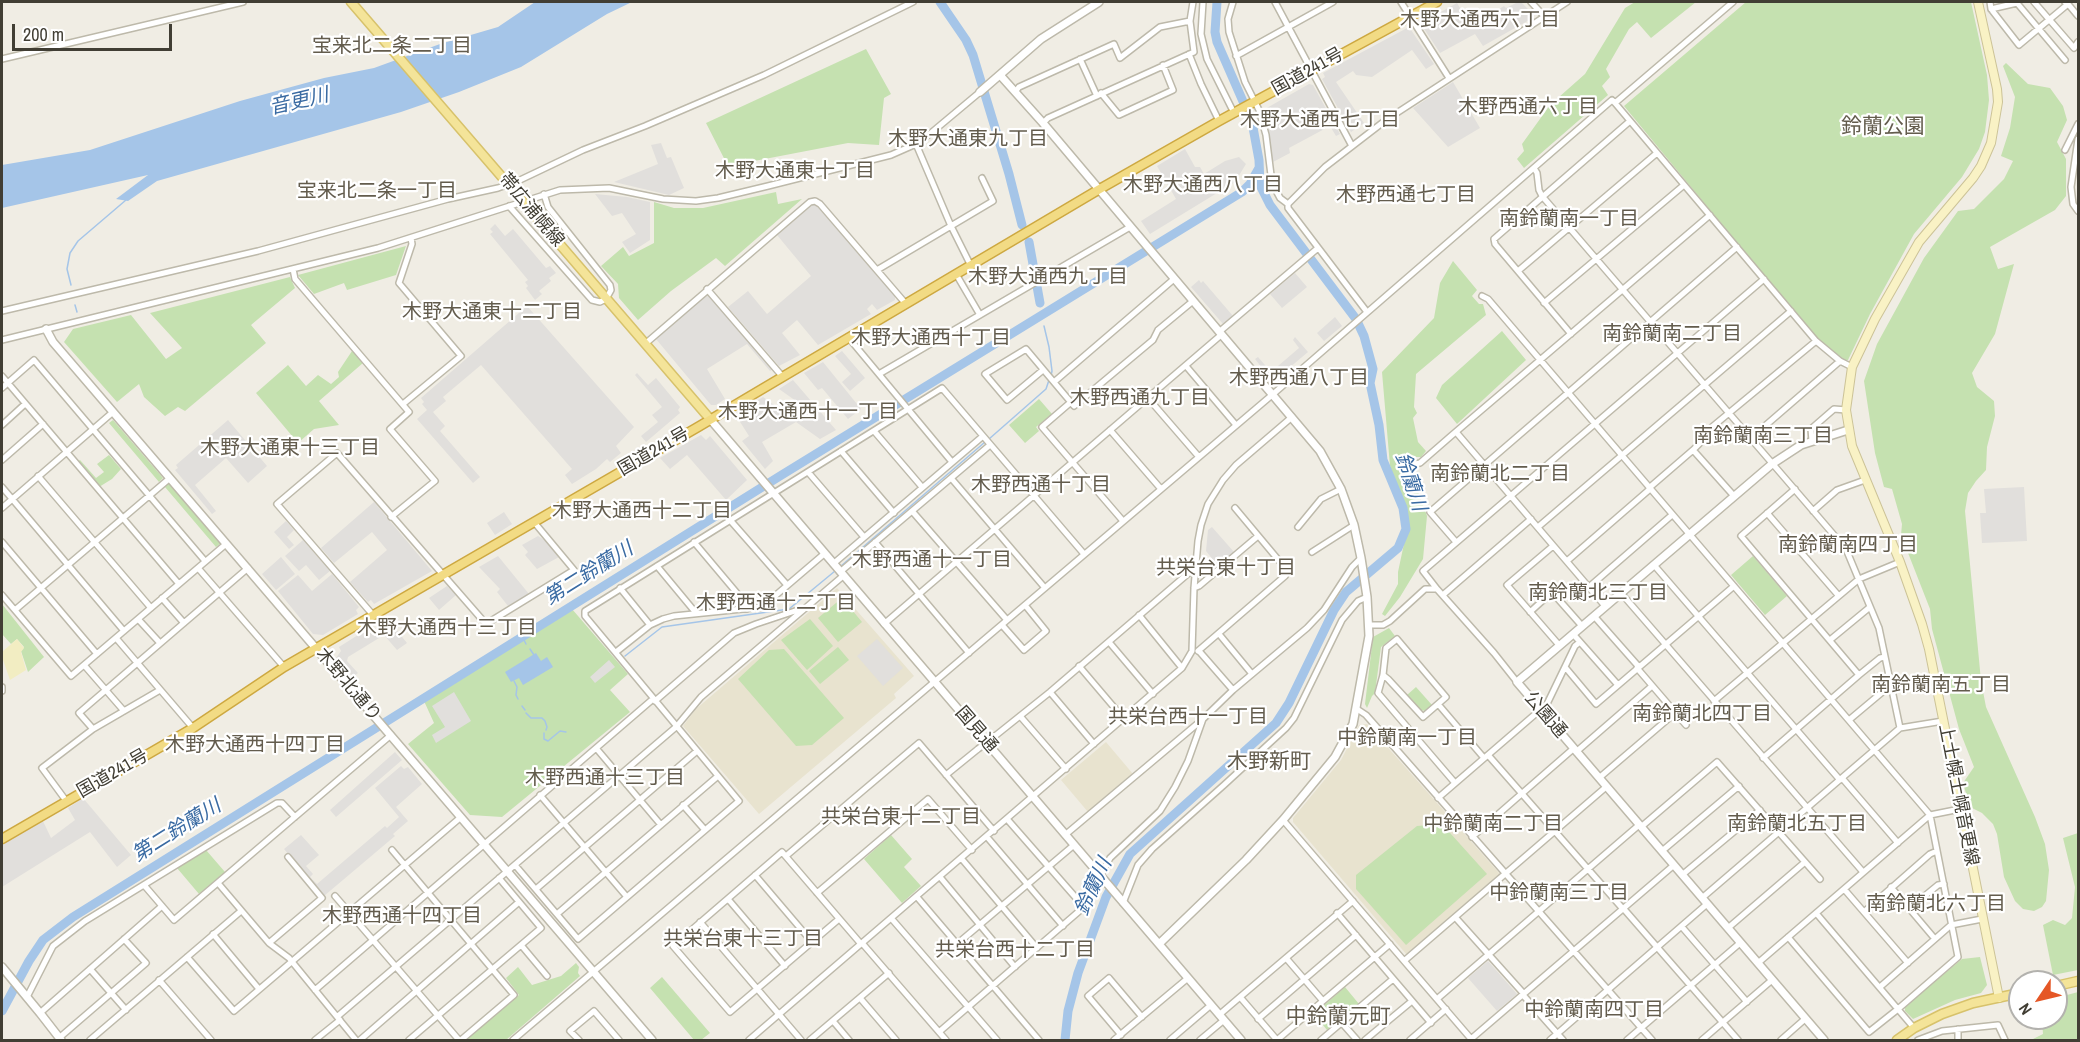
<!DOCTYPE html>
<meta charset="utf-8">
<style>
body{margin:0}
#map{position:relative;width:2080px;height:1042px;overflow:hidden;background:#f0ede4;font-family:"Archivo Narrow",sans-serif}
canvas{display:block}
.frame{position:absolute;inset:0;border:3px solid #413e34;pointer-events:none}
.north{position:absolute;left:2008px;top:970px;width:60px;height:60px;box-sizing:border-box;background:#fff;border:2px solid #b3b2ae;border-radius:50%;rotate:235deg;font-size:16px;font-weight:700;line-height:24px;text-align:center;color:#413e34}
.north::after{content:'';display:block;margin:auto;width:21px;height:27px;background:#e55726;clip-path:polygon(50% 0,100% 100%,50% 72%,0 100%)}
.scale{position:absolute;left:12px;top:24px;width:160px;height:27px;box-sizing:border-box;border:3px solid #413e34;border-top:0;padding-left:8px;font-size:18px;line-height:21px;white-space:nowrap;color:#413e34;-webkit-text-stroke:4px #fff;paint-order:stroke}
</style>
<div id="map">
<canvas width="2080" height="1042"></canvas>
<div class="frame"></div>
<div class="north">N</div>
<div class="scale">200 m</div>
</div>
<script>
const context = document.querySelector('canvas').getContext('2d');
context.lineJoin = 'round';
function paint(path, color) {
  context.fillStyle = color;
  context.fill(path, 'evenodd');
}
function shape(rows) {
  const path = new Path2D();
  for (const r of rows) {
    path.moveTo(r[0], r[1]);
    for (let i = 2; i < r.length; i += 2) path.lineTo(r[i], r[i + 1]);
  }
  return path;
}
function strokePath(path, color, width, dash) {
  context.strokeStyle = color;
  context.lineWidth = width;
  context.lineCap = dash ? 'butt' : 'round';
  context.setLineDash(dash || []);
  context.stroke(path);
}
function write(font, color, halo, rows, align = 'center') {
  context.font = font + ' "Archivo Narrow","Noto Sans JP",sans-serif';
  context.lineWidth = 4.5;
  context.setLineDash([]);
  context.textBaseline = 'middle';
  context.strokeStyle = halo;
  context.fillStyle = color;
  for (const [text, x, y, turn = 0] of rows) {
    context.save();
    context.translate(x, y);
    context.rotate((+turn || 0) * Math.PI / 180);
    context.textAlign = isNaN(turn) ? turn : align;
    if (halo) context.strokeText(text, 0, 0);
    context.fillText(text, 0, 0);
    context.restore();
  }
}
const education = shape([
 [837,588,914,676,894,694,896,698,759,814,683,726,696,709],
 [1367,724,1500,874,1407,955,1293,822,1293,818,1341,760,1359,725],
 [1106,742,1133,774,1088,812,1061,780]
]);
const green = shape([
 [1635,2,1696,2,1651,38,1637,22,1629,29,1606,69,1610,77,1602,86,1608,95,1524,168,1517,159,1524,151,1522,144,1550,105,1585,74,1625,8],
 [1746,2,1971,2,1987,75,1989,100,1985,132,1979,149,1962,177,1914,234,1870,314,1848,360,1843,360,1819,342,1624,106],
 [866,49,891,94,884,98,879,145,848,143,749,162,730,170,706,123],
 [2006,63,2028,84,2050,88,2063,106,2067,120,2057,142,2066,159,2066,196,2055,210,1990,247,1998,269,2014,264,1995,334,1972,373,1977,387,1994,401,1995,416,1987,447,1986,470,1976,481,1968,493,1965,511,1981,681,1986,707,2035,817,2045,844,2049,870,2046,901,2042,907,2034,911,2023,909,2015,901,2004,877,1997,834,1993,824,1982,813,1970,807,1963,783,1974,767,1959,729,1932,629,1930,609,1901,535,1902,524,1892,489,1884,487,1875,453,1864,381,1877,344,1924,258,1958,211,1974,209,2004,179,2013,161,2001,156,2010,128,2015,97,2003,66],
 [776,192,778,204,802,199,725,266,716,258,671,291,638,320,619,298,618,284,601,266,623,247,629,256,654,243,654,202,674,208,703,208],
 [406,246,396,275,347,290,344,283,314,294,298,275],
 [1453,261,1477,290,1472,296,1479,304,1483,304,1486,315,1416,374,1414,407,1417,413,1413,418,1418,442,1426,451,1421,457,1413,457,1407,462,1427,516,1423,559,1400,597,1385,616,1382,614,1398,584,1398,572,1409,520,1390,466,1382,372,1434,318,1440,283],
 [290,277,295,288,251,325,266,343,185,411,178,407,165,416,144,397,139,384,117,402,64,342,73,329,131,315,166,359,182,348,150,313],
 [1502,331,1526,360,1457,424,1436,398,1442,385],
 [352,351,363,363,319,401,339,425,314,429,298,443,256,393,288,365,306,386,318,375,331,384,339,377,338,372],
 [1039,399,1052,414,1036,427,1039,431,1025,443,1009,425],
 [113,420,163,478,159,482,109,423],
 [109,455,121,469,112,479,99,487,77,462,80,460,96,478,104,472,97,464],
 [169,483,221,543,216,547,165,487],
 [1753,556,1787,596,1765,615,1731,575],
 [842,598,862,622,838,642,818,618],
 [2,604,44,657,28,672,21,651,24,647,17,639,11,644,2,634],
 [572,609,628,674,610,690,630,712,502,817,470,815,408,744,434,723,424,701],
 [810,619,833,646,807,670,781,640],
 [1389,628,1395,636,1381,647,1375,693,1372,696,1367,708,1365,704,1373,637],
 [838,647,849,660,820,684,809,671],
 [784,649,844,718,812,745,796,746,738,679,769,650],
 [1416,687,1432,705,1425,711,1421,710,1407,695],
 [1442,824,1487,874,1406,945,1356,889,1356,875,1417,826],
 [2078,833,2078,970,2053,975,2043,925,2053,920,2065,925,2072,918,2075,887,2063,838],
 [891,835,912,859,904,867,921,886,902,903,864,859],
 [206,850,225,872,199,894,177,868],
 [1980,957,1987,985,1981,993,1955,1000,1913,1019,1905,1011,1905,1006,1962,959],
 [576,963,579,967,578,973,580,976,506,1040,466,1040,519,995,506,978,518,967,532,985,561,976],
 [662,977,710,1033,701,1040,694,1040,650,988],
 [1345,987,1359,1004,1327,1030,1314,1014],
 [2078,992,2078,1040,2031,1040,2043,1034,2042,1020,2056,1018,2058,1013,2056,998]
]);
const sand = shape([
 [17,639,24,648,21,652,26,670,10,680,2,657,2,652]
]);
const parking = shape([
 [1518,2,1521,2,1533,14,1531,19,1483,46,1475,34,1440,53,1421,24,1423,22,1457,3,1468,21,1486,11,1489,15,1504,6,1506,8],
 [1409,27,1434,64,1426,69,1412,50,1372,77,1356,75,1353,71,1336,82,1364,123,1351,132,1322,79,1325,77,1323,73],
 [1453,82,1480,128,1448,147,1413,108],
 [1309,84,1313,85,1340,134,1336,136,1330,126,1289,148,1290,153,1273,162,1263,113,1265,109],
 [661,143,667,158,671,157,684,188,669,195,614,182,658,164,651,145],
 [1185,149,1195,167,1200,167,1204,174,1225,161,1239,157,1246,164,1235,182,1150,234,1141,221,1176,199,1157,166],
 [595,194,627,197,650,202,650,240,630,253,622,242,636,234,622,213,612,216],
 [815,204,895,296,895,300,877,310,872,304,867,309,871,314,818,345,797,320,782,333,800,355,779,366,728,307,748,291,767,314,811,276,777,235,812,205],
 [495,224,505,236,513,229,546,268,550,266,556,273,549,278,551,281,539,291,542,294,535,300,526,288,528,286,525,282,528,280,490,234,493,232,490,229],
 [1295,273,1307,287,1282,308,1270,294],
 [1199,280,1201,283,1203,281,1233,316,1223,324,1191,287],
 [709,293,773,369,770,371,747,344,707,369,725,399,716,405,711,405,656,339],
 [527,306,634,427,616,446,621,453,610,462,607,459,596,469,572,484,565,475,572,469,481,365,443,397,446,401,433,412,445,426,440,431,480,477,473,483,417,419,427,410,422,404,424,402,421,398],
 [1335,317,1342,326,1324,341,1317,333],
 [1295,337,1308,352,1276,379,1274,376,1270,378,1255,359,1258,357,1271,372,1299,348,1293,340],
 [842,351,865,378,850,391,842,382,851,374,835,356],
 [823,362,861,409,848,419,822,388,818,390,804,373],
 [637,373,648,385,656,378,680,407,678,410,680,413,646,442,641,436,658,422,652,415,662,407,635,375],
 [793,380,836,430,820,439,796,422,762,442,773,461,765,469,742,441,749,436,735,414,763,397,788,415,796,401,779,389],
 [228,420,267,466,248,483,226,458,195,485,216,511,212,514,175,470,178,468,176,465],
 [701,435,706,440,710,436,747,480,726,500,687,455,670,469,660,458],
 [2024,487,2027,541,1982,543,1980,513,1986,513,1984,489],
 [374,502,432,571,374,604,371,600,368,602,350,582,387,550,372,532,334,563,321,548],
 [504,512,512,524,495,535,487,523],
 [286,521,294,530,287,537,294,545,289,549,274,532],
 [1212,527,1234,552,1218,566,1206,551,1208,530],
 [538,536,546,541,559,557,537,569,525,555,528,552,522,545],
 [303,540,330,571,319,580,306,565,299,571,285,556],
 [498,556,529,594,508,606,497,592,500,589,479,567],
 [281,557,295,574,276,590,262,574],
 [332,574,359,607,356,610,358,614,323,635,313,634,278,591,298,575,312,591],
 [447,586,456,595,439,610,429,598],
 [384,621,386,624,390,622,407,643,397,650,384,635,348,657,347,661,358,673,353,677,336,658,341,651,339,647,369,628,373,632,383,626,381,622],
 [877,639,903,668,883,686,857,656],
 [609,660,615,667,595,683,590,677],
 [454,692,471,721,436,743,432,735,445,727,432,706],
 [395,752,402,760,336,817,330,810],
 [401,766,404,769,408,767,422,784,396,807,408,821,393,834,395,836,324,896,284,849,301,835,319,855,306,866,313,874,310,877,317,884,385,826,387,828,399,817,375,788],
 [83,798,131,855,117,867,90,832,2,887,2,843,42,819,51,838,75,820,68,808],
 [1488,961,1517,994,1497,1011,1468,978]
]);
const water = shape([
 [535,2,632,2,607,14,521,67,459,92,401,112,157,181,128,201,116,199,148,175,2,208,2,165,90,150,240,101,324,78,374,68,440,44,498,27],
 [536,653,541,661,547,657,553,667,523,685,519,678,511,682,505,672]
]);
const stream = shape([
 [71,285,67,269,70,253,78,241,126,200],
 [75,305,77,312],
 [1038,316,1040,317],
 [1044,326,1049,347,1052,371,1051,376],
 [989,439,1046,389,1049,380],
 [841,566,985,442],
 [522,636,526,644],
 [530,649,534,655],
 [625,656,662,627,789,609,835,571],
 [514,681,517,687,516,695,518,699],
 [522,706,525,710],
 [526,713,531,718,542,718,545,721,547,727,546,730],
 [544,733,544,739,548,741,560,731,566,732]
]);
const river = shape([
 [940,2,966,40,973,55,1009,174,1022,225],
 [1029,242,1040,303],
 [2,1011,29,961,43,940,73,917,780,476,1242,192,1250,184,1259,168],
 [1065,1040,1068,1011,1078,973,1106,897,1130,854,1276,723,1289,703,1334,610,1346,592,1398,548,1406,529,1403,508,1383,460,1379,425,1370,383,1373,369,1364,336,1356,319,1270,205,1260,185,1259,160,1252,122,1217,42,1215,32,1217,2]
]);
const minor = shape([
 [1203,2,1201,34,1207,59,1234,113],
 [1233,2,1228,19,1229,32,1245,82,1259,110,1266,135,1272,183,1280,198,1288,204,1288,208,1367,312],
 [1275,2,1352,146],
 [1401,2,1449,78],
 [1531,2,1544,16],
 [1990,2,1991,9,2019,45,2068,4,2065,2],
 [2034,2,2074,48,2078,42],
 [2068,4,2078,16],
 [1991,9,2017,3,2065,60],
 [1189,54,1201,84,1219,121],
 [1236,56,1333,2],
 [2,59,243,2],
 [1080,59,1097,96],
 [1015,92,1019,87,1114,44,1120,58,1160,27,1190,21],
 [1101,93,1119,115,1173,90,1163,65],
 [1615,103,1816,341,1840,361,1852,367],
 [1043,123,1048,118,1194,52,1190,21,1193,2],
 [2078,139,2071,187,2073,204,2078,211],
 [916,144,951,226,971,266],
 [2065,150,2078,124],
 [1534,168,1537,173,1539,190,1542,196,1846,549,1879,628,1900,728],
 [1288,204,1325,167,1386,120,1567,2],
 [509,206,592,300,600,302,606,299,611,290,610,285,548,207,544,194],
 [293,269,295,279,409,412,390,429,435,481,391,517],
 [877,270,993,201,982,178],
 [1518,271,1657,153],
 [956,274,980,315],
 [707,289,782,376],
 [1482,296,1488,299,1930,815,1958,957,1898,1009,1869,1032,1788,937],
 [1544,303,1684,185],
 [2,311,258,251,448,199,498,188,520,180,583,150,645,126,764,75,913,2],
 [1219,332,1318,248],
 [1571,334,1495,244,1494,239,1630,121],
 [848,337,952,462],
 [2,340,378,248,560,190,609,188,663,199,696,201,718,198,768,186,891,155,916,144,931,133,980,92],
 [645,344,810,202,815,201,820,204,906,304],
 [1186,366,1236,425],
 [1043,370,1007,400,985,374,1026,349,1074,406,1153,340,1158,330,1193,301],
 [879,374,1130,227],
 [2,376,179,584],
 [1054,382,1174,279],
 [2,388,34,360,205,561],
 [1148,398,1199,457],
 [1071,402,1042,427,1123,521],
 [403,404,461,356,399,283,412,244,411,238],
 [2,425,25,404],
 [1110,430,1161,489],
 [874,431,922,487],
 [1456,432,1605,606],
 [1751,438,1840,361],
 [1812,441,1811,429,1834,409,1846,410],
 [841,451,894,513],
 [2,460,43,424],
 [1415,464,1420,463,1451,436,1710,215],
 [808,472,864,537],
 [38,476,151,608],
 [951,478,1045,588],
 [2,487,124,631],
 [1649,488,1693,450],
 [1795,489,1741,536,1859,675],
 [1734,496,1693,450,1704,439,1706,432,1816,341],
 [2,508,113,412],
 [912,511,1007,620],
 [1813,511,1837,490,1865,480],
 [1767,513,1838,595],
 [730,520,787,585],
 [1298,527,1321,499,1341,489],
 [1538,527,1791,311],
 [2,542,97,654],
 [694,542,747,605,747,609],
 [875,542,969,653],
 [1456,542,1430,512,1737,247],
 [1553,546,1507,585,1559,645],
 [1312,552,1354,525],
 [1567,561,1650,489],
 [833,564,983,436],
 [1654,565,1840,780],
 [657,566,696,613],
 [198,568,284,667],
 [840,572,990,445],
 [1589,587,1672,515],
 [620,588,650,625],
 [1194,588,1199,586,1258,536],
 [1437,589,1423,571,1764,279],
 [1621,593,1863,872],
 [1444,594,1531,519],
 [2,595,71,676,226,544],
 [162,598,184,623],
 [15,610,170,478],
 [1530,612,1552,592,1582,626],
 [373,615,277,504,337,453,486,624,574,570,534,522],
 [1139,615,1182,668],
 [1594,616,1639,667],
 [138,619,160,643],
 [884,624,1221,335],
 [1002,625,1024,650,1046,631,1025,605],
 [1369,625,1383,625,1390,621,1425,589,1437,589,1494,653,1517,682],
 [1219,634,1252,674],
 [1573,634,1618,685],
 [116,638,193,728],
 [1830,640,1870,607],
 [1109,642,1153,694],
 [1198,651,1285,576,1287,573,1286,569,1235,508],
 [616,652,650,625,663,619,674,616,762,607,824,554],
 [84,665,124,711],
 [1079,666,1124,719],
 [1565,667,1596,704,1734,586],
 [1637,668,1686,725],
 [1383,675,1388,679,1423,717,1446,697,1397,639,1386,648,1383,675,1378,693,1455,783],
 [2,687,2,691],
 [1233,690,1307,628,1324,610,1352,567,1361,558],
 [1050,692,1094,744],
 [655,701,734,633,756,624,798,610],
 [1714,701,1859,579,1900,562],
 [1438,704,1484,758],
 [1357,709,1366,715,1652,1040],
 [1020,716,1066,769],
 [1849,720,1886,689,1892,687],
 [93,729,79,713,248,568],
 [995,736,1050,692,1190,572,1195,571],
 [596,748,661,825],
 [1576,752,1652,686],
 [1488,755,1623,909],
 [1763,758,1859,675,1880,658,1885,657],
 [946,775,978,749],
 [1599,778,1675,713],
 [1842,778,1898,843],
 [540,795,627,897],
 [1438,798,1547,704,1575,646,1580,642],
 [67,802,42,768,93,729,160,690],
 [683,805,705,830],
 [1007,819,1084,907],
 [1283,820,1472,1040],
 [1641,827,1717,762,1820,879],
 [1065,835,1203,719,1233,690,1199,651],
 [987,837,1063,926],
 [1472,837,1573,749],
 [392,850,514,995,461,1040],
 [1662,851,1739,786],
 [786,856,919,743,994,831],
 [961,858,1037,948],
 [515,865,578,939,739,801,585,616,585,611,942,388,1084,554],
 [755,875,812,942],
 [1682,875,1760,810],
 [940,877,1015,967],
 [218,883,269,943,289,958,356,1040],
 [144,885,174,920,391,735],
 [1891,887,1935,939],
 [536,889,697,751],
 [1844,889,1908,963],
 [817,893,928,799,972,850],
 [335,896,459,1040],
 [917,897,1039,1040],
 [1702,898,1900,728,1943,721],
 [728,899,785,966],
 [1123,903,1138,865,1152,849,1224,785,1286,728,1294,718,1342,620,1358,601,1367,597],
 [1623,908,1738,1040],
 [1910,908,1938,885,1944,884],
 [1864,912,1930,854,1937,851],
 [1337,913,1431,1023],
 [1816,913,1914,1028],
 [557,914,718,776],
 [1455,917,1524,994],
 [891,918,997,1040],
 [839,919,730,1012,673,946,782,852,861,944],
 [700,922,801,1040],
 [1682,927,1747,1002],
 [1728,928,1805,862],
 [213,934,259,989],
 [269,943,322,898,288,857],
 [862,943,946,1040],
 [957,944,1074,845],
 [521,945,547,976],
 [187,957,234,1011,461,817],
 [1286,958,1323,1001],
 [1404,961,1606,787],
 [1758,963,1930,815,1960,809],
 [90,969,126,1010],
 [159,980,211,1040],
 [1880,987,1951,925,1982,919],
 [315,990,653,699],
 [1523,995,1563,1040],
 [27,997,53,946,85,921,277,803,282,803,295,817],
 [1240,997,1353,901],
 [860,998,896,1040],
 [1437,999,1639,825],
 [40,1013,162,906],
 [1219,1015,1240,997,1277,1040],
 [338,1016,676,727,701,697,843,576],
 [1258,1019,1356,935],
 [833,1021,849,1040],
 [1342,1023,1357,1040],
 [939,1032,1084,907,1110,858,1160,811,1175,787,1188,761,1203,719],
 [1121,1035,1088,996,1109,978,1142,1017],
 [59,1038,146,963,124,939],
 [1471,1039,1674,865],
 [90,1040,241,911],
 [315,1040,340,1020],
 [360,1040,519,902],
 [409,1040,541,928,499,878],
 [513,1040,1272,395,1612,100,1615,103,1733,2],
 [579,1040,570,1031,594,1011,619,1040],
 [749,1040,1182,668,1192,651,1194,588,1198,541,1201,525,1208,504,1223,480,1236,465,1292,417],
 [810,1040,889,973],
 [1114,1040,1188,978],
 [1170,1040,1211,1005],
 [1200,1040,1224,1020],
 [1277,1040,1390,944],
 [1321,1040,1393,979],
 [1365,1040,1412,1001],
 [1410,1040,1446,1009],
 [1550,1040,1707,904],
 [1627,1040,1740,943],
 [1702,1040,1772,980],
 [1781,1040,1805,1019],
 [1918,1040,1942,1031,1998,1025,2005,1040],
 [1958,1040,1958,1029]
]);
const tertiary = shape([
 [1000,75,1043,123,1320,451,1341,489,1354,525,1361,558,1367,597,1369,636,1353,724,1335,757,1283,820,1246,860,1159,944],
 [980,92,1041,39,1099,2],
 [46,329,53,342,652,1040],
 [710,419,1241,1040],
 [2,967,40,1013,61,1040],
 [1824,1040,1517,682,1772,464,1801,445,1848,430]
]);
const secondary = shape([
 [1978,2,1997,89,1998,102,1991,143,1981,166,1973,178,1919,242,1875,319,1852,367,1846,410,1852,446,1900,562,1922,624,1929,649,1999,998]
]);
const primary = shape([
 [351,2,514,191],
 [532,212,710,419],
 [2056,986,2078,981],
 [1897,1040,1914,1028,1942,1014,1973,1003,2020,993]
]);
const trunk = shape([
 [2,839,193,728,284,667,698,427,1098,190,1219,121,1437,2]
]);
const minorBridge = shape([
 [978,749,995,736]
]);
const primaryBridge = shape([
 [514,191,532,212]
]);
const streetNames = [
 ["国道241号",1308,72,-29],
 ["帯広浦幌線",531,210,50],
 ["国道241号",654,452,-30],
 ["木野北通り",348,685,50],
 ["公園通",1545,715,49],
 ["国見通",976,730,49],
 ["国道241号",113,774,-30],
 ["上士幌士幌音更線",1958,795,79]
];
const neighbourhoodNames = [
 ["木野大通西六丁目",1480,21],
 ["宝来北二条二丁目",392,47],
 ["木野西通六丁目",1528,108],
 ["木野大通西七丁目",1320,121],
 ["木野大通東九丁目",968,140],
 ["木野大通東十丁目",795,172],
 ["木野大通西八丁目",1203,186],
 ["宝来北二条一丁目",377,192],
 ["木野西通七丁目",1406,196],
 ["南鈴蘭南一丁目",1569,220],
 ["木野大通西九丁目",1048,278],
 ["木野大通東十二丁目",492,313],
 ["南鈴蘭南二丁目",1672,335],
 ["木野大通西十丁目",931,339],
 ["木野西通八丁目",1299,379],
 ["木野西通九丁目",1140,399],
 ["木野大通西十一丁目",808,413],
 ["南鈴蘭南三丁目",1763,437],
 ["木野大通東十三丁目",290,449],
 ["南鈴蘭北二丁目",1500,475],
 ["木野西通十丁目",1041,486],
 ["木野大通西十二丁目",642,512],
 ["南鈴蘭南四丁目",1848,546],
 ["木野西通十一丁目",932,561],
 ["共栄台東十丁目",1226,569],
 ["南鈴蘭北三丁目",1598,594],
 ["木野西通十二丁目",776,604],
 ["木野大通西十三丁目",447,629],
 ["南鈴蘭南五丁目",1941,686],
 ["南鈴蘭北四丁目",1702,715],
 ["共栄台西十一丁目",1188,718],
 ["中鈴蘭南一丁目",1407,739],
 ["木野大通西十四丁目",255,746],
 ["木野西通十三丁目",605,779],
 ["共栄台東十二丁目",901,818],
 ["中鈴蘭南二丁目",1493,825],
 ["南鈴蘭北五丁目",1797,825],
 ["中鈴蘭南三丁目",1559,894],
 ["南鈴蘭北六丁目",1936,905],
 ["木野西通十四丁目",402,917],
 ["共栄台東十三丁目",743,940],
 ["共栄台西十二丁目",1015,951],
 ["中鈴蘭南四丁目",1594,1011]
];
const waterNames = [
 ["音更川",299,102,-13],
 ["鈴蘭川",1410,482,72],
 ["第二鈴蘭川",589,574,-32],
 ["第二鈴蘭川",177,831,-32],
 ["鈴蘭川",1094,887,-65]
];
const quarterNames = [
 ["鈴蘭公園",1883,127],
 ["木野新町",1269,762],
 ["中鈴蘭元町",1338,1017]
];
paint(education, '#e8e3cf');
paint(green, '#c5e1b0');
paint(sand, '#f2edc2');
paint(parking, '#e1dfdc');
paint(water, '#a5c5e8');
strokePath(stream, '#a5c5e8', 1.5);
strokePath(river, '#a5c5e8', 9);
strokePath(minor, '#bdb9aa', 8);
strokePath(tertiary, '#bdb9aa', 10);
strokePath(secondary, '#ccc397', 10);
strokePath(primary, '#d7c26b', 11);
strokePath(trunk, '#cda841', 11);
strokePath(minor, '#fff', 5);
strokePath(tertiary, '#fff', 7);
strokePath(secondary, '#f9f2c5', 8);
strokePath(primary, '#f4e499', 8);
strokePath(trunk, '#f2db84', 8);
strokePath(minorBridge, '#bdb9aa', 8, []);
strokePath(primaryBridge, '#d7c26b', 11, []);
strokePath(minorBridge, '#fff', 5);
strokePath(primaryBridge, '#f4e499', 8);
write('18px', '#413e34', '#fff', streetNames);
write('20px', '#635c4d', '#fff', neighbourhoodNames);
write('italic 20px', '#396aa2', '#fff', waterNames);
write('21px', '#635c4d', '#fff', quarterNames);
</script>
